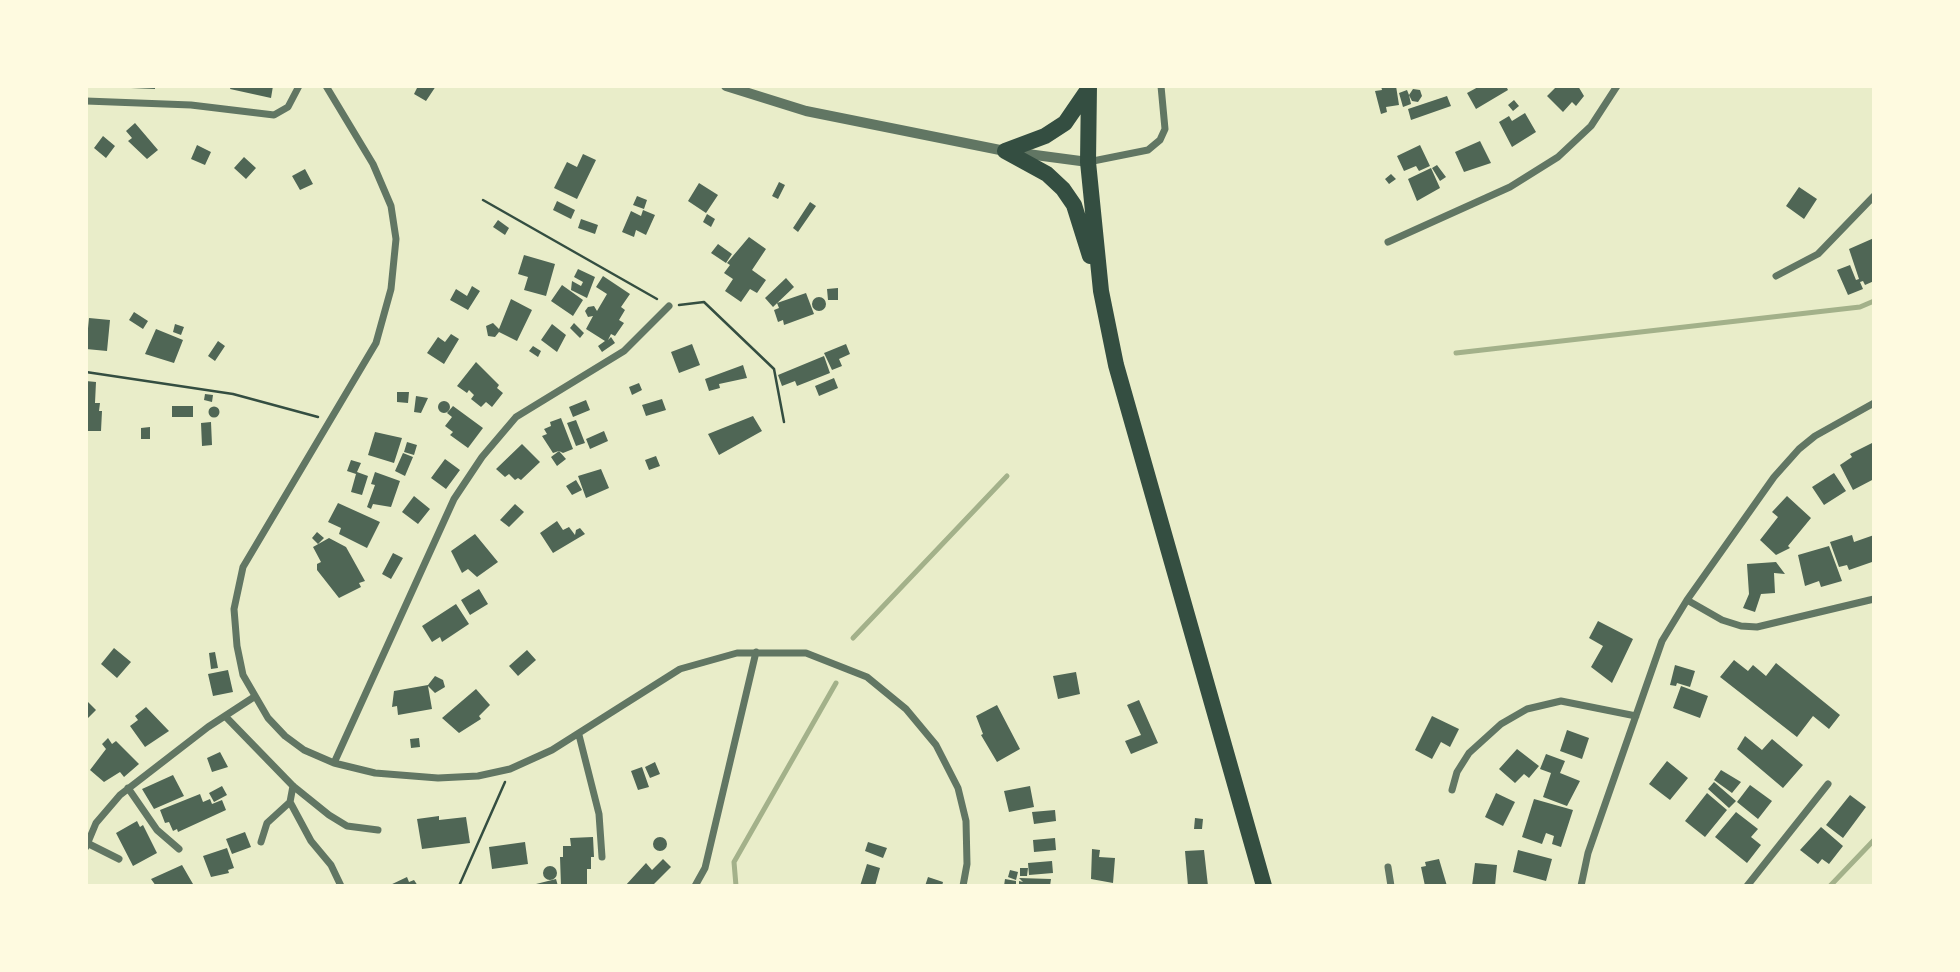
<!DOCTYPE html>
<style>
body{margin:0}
#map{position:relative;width:1960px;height:972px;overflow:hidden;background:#e9edc9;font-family:Karla,sans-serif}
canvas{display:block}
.frame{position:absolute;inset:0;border:88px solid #fefae0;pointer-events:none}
</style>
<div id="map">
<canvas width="1960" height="972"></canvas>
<div class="frame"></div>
</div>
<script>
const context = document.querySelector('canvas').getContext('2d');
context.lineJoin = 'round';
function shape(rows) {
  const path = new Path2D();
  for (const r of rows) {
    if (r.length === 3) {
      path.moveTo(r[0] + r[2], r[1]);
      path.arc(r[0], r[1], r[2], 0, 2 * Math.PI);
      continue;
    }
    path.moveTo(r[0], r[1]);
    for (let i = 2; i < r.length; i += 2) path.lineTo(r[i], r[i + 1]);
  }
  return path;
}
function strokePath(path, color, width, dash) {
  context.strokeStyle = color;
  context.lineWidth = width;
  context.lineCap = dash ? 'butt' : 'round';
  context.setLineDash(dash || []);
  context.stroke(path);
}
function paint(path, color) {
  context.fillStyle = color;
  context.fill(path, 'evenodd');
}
const stream = shape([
 [1456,353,1860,307,1874,301],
 [853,638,1007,476],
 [736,886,734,862,836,683],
 [1830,886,1874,840]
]);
const building = shape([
 [131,86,155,86,155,89,131,88],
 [231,86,273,86,271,98,230,89],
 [418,86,436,86,426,101,414,94],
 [1381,86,1396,86,1399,105,1386,107,1387,112,1381,114,1375,91,1382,90],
 [1480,86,1506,86,1508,90,1476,109,1467,93],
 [1557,86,1578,86,1584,96,1576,106,1572,102,1563,112,1547,96],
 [1413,89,1420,90,1422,96,1418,102,1412,101,1409,95,1411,104,1403,107,1399,93,1407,90,1409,95],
 [1447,96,1451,106,1411,120,1408,109],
 [1514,100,1519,106,1513,111,1508,105],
 [1525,113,1536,132,1512,147,1499,122,1509,116,1512,121],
 [135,123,158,150,147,159,128,141,132,138,126,131],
 [103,136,115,146,106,158,94,148],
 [1480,141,1491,163,1464,172,1455,152],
 [197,145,211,152,205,165,191,159],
 [1420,145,1430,166,1419,171,1416,166,1404,171,1397,156],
 [583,154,596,160,577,199,554,188,567,162,577,167],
 [244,157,256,168,246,179,234,168],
 [1437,165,1446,177,1440,181,1432,168],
 [1431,168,1440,188,1417,201,1408,179],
 [305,169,313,184,300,190,292,176],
 [1391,174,1396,179,1389,184,1385,179],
 [779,182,785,185,778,199,772,196],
 [699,183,718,195,706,213,688,201],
 [1799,187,1817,199,1804,219,1786,206],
 [637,196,647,200,644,209,633,205],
 [557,201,575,210,571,219,553,210],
 [810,202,816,206,798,232,793,228],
 [643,210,655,215,646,235,636,230,634,237,622,232,631,211,641,216],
 [707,214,715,219,711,227,703,222],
 [581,219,598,225,595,234,578,228],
 [498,220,509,228,505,235,493,227],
 [749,237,766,249,752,270,766,280,757,293,750,289,741,302,725,291,733,279,724,273,730,265,727,263],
 [1874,238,1874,281,1865,285,1863,281,1860,282,1863,289,1848,295,1837,270,1850,265,1856,280,1859,279,1849,249],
 [718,244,732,254,726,263,711,253],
 [524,255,555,264,546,296,524,290,528,277,518,274],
 [578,269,595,277,587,298,571,290,572,281,581,286,583,282,574,277],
 [603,276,630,294,621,307,625,310,619,320,624,323,615,336,611,334,608,340,611,337,615,343,602,352,598,346,605,341,586,329,593,316,588,317,585,311,588,307,594,306,597,311,607,294,596,287],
 [786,278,794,287,773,307,765,298],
 [562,285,583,300,573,316,551,301],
 [472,286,480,291,468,310,450,300,456,289,467,296],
 [838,288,838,300,828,300,827,289],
 [806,293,814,314,784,325,783,320,778,322,774,310,779,308,777,303],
 [819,304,7],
 [511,299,532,310,517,341,499,332,495,337,488,336,486,326,493,323,499,329],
 [134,312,148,321,143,329,129,320],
 [89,318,110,320,107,351,86,349],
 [574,323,584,333,580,338,570,328],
 [175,324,184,327,181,335,173,332],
 [552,324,566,335,557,352,541,340],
 [156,329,183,340,174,363,145,354],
 [451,334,459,339,444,364,427,353,438,337,445,342],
 [218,341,225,346,215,361,208,356],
 [692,344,700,365,679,373,671,352],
 [846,344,850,354,839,359,842,366,832,370,824,353],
 [533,346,541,351,538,357,529,351],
 [824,356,830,373,797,386,795,381,782,386,778,375],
 [476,362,499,385,497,388,503,393,492,407,486,402,481,407,471,399,474,395,469,390,467,393,457,386],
 [743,365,747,378,719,384,720,388,709,391,705,379],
 [834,378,838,388,819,396,815,386],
 [86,381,96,382,95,403,100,403,99,411,102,411,101,431,86,431],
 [639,383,642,390,632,395,629,387],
 [397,392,409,392,408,403,397,402],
 [205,394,213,395,212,402,204,400],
 [416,396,428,398,421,413,414,412],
 [662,399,666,410,646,416,642,405],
 [586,400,590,410,573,417,569,407],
 [444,407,6],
 [172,406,193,406,193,417,172,417],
 [453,406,483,428,468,448,450,435,453,432,445,426,452,417,447,413],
 [214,412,5.5],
 [753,416,762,431,719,455,708,434],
 [561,418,573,449,563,453,559,451,566,459,557,466,551,457,559,451,553,453,542,436,547,434,544,429,551,426,550,422],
 [576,420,585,443,576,446,567,423],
 [211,422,212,445,202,446,201,423],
 [150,427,150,439,141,439,141,428],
 [604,431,608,441,590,449,586,439],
 [375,432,402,438,394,463,368,455],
 [407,442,417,445,414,455,404,452],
 [1872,443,1874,479,1853,490,1840,465,1852,457,1850,454],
 [522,444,540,462,521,480,518,478,515,480,509,474,505,477,496,469],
 [403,453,413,457,405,476,395,471],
 [656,456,660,466,649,470,645,460],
 [445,459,460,470,446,489,431,478],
 [351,460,361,463,357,472,368,476,362,495,351,492,356,474,347,471],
 [601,469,609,488,586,498,578,476],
 [375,472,400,481,391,507,373,504,371,509,367,507,375,485,371,484],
 [1834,473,1846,491,1824,505,1812,487],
 [576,480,582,490,572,495,566,486],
 [414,496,430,509,418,524,402,512],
 [1787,496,1811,518,1788,546,1790,548,1776,555,1760,540,1778,517,1772,512],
 [338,503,380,522,367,548,339,534,341,528,328,522],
 [515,504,524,512,509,527,500,520],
 [557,521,563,530,569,527,575,535,576,530,580,528,585,534,553,553,540,533],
 [317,532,324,538,318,544,312,538],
 [475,534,498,562,477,577,468,569,462,573,451,551],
 [1852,535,1854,542,1874,535,1874,567,1872,562,1849,570,1847,565,1839,567,1830,542],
 [329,538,346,547,365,581,359,583,361,587,339,598,317,570,317,564,321,562,313,547],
 [1829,546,1842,581,1821,587,1819,581,1805,586,1798,555],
 [393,553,403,558,391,579,382,574],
 [1776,562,1785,574,1774,573,1775,593,1761,594,1755,612,1743,608,1749,594,1747,564],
 [479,589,488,604,470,615,461,600],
 [456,604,469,624,442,642,440,637,432,642,422,626],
 [1598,621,1633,639,1612,683,1591,667,1603,646,1589,638],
 [114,648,131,662,117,678,101,664],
 [527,650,536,660,518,676,509,666],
 [215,652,218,668,211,669,209,653],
 [1734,660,1748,671,1753,665,1766,676,1776,663,1840,715,1829,729,1813,716,1797,737,1720,677],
 [1675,665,1695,671,1690,687,1677,683,1676,686,1670,685],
 [228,670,233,692,213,696,208,674],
 [1076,672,1080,694,1058,699,1053,676],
 [435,676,443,680,445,687,435,693,428,686,432,709,398,715,397,706,392,707,394,691,428,685],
 [1681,686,1708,696,1700,718,1673,708],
 [476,689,490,705,479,716,481,719,459,733,442,718],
 [1139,700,1158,743,1131,754,1125,741,1141,735,1127,705],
 [88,702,96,710,86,720,86,704],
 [997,705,1020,749,997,762,981,735,983,734,976,716],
 [146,707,169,731,145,747,130,726,138,720,135,716],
 [1432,716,1459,729,1450,747,1441,742,1432,759,1415,750],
 [1567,730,1589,738,1582,759,1560,751],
 [1745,736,1762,750,1772,739,1803,765,1783,788,1737,749],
 [108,738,112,744,116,741,139,764,124,777,120,772,104,782,90,770,106,749,102,744],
 [419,738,420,747,411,748,410,739],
 [1517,749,1539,766,1529,778,1524,774,1515,783,1499,769],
 [220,752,228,767,212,772,207,758],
 [1546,754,1565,761,1560,773,1580,781,1567,806,1543,797,1551,773,1540,769],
 [1667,761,1688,778,1670,800,1649,784],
 [655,762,660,774,650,778,645,767],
 [642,767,649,787,638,790,631,771],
 [1721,770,1741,782,1732,793,1714,780],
 [173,775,184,796,154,809,142,789],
 [1714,782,1736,801,1729,808,1708,789],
 [1750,785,1772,801,1758,819,1737,802],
 [222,786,227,795,214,802,209,793],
 [1030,786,1034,807,1009,812,1004,791],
 [1496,793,1515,802,1503,826,1485,817],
 [1707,793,1727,810,1705,837,1685,821],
 [200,794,203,802,210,799,212,804,222,800,226,810,178,832,177,829,173,831,169,822,165,823,160,810],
 [1850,795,1866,807,1843,838,1826,825],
 [1534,799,1573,810,1561,847,1552,844,1554,836,1546,833,1542,844,1522,837],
 [1055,810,1056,821,1034,824,1032,812],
 [1736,812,1758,829,1751,837,1761,845,1747,863,1715,837],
 [439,816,439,820,466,817,470,843,422,849,417,819],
 [1195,818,1203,819,1202,829,1194,829],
 [137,821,140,827,143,825,157,853,133,866,116,833],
 [1821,827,1843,846,1829,864,1822,859,1818,864,1800,850],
 [245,832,251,847,232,854,226,839],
 [660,844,7],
 [593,837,594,857,591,857,591,869,587,869,587,886,561,886,560,857,563,857,563,846,571,846,570,838],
 [1055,838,1056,850,1034,852,1033,840],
 [525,842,528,864,492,869,489,847],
 [868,842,887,848,883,858,865,851],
 [227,848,234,868,228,870,229,873,211,877,203,856],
 [1092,849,1100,850,1099,857,1115,858,1113,883,1091,879],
 [1204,850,1208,886,1188,886,1185,851],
 [1518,850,1552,859,1546,881,1513,872],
 [663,859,671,867,652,886,625,886,646,863,652,870],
 [1439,859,1447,886,1425,886,1421,867,1426,866,1425,862],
 [1052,861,1053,873,1029,875,1028,863],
 [1475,863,1497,865,1495,886,1472,886],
 [867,864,880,868,875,886,860,886],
 [182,865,193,884,189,886,156,886,151,879],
 [550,873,7],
 [1020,868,1028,868,1027,876,1020,876],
 [1010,870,1018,872,1016,880,1008,877],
 [407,877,409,882,414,880,418,886,388,886],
 [928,877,943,882,942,886,925,886],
 [1019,878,1051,879,1050,886,1019,886,1019,881,1023,882],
 [556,879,558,886,532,886,532,885],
 [1005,879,1016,881,1016,886,1004,886]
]);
const path = shape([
 [483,200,657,299],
 [679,305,704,302,774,369,784,422],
 [86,372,233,394,318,417],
 [459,886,505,782]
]);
const minor = shape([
 [326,86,373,164,391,206,396,239,391,289,376,343,243,567,234,609,237,646,243,675,268,718,285,736,304,750,334,763,375,773,438,778,478,776,510,769,552,750,680,669,737,653,806,653,867,677,906,709,936,745,958,788,966,821,967,864,963,886],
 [86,101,191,105,274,115,288,107,299,86],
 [1088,162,1148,150,1160,140,1165,129,1161,86],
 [1388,242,1510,187,1558,157,1591,126,1617,86],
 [1776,276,1818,254,1874,196],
 [1687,600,1722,620,1741,626,1757,627,1874,599],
 [225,716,293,786,329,815,347,826,378,830],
 [579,735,599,814,602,857],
 [334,763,454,499,482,457,516,417,624,351,669,306],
 [128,788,157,830,179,849],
 [1452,790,1457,772,1469,753,1501,724,1527,709,1561,701,1636,716],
 [290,802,311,841,331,865,341,886],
 [261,842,267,823,290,802,293,786],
 [87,843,119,859],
 [86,847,96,823,120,795,208,727,254,697],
 [1388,867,1391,886],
 [695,886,705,868,756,652],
 [1581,886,1588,853,1662,641,1687,600,1774,477,1799,449,1815,436,1874,403],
 [1747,886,1828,784]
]);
const tertiary = shape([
 [726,86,806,111,1005,151,1088,162]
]);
const trunk = shape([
 [1089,86,1088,162,1101,291,1116,365,1264,886],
 [1005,151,1047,174,1063,189,1074,205,1090,256],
 [1005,151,1045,136,1065,123,1089,88]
]);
strokePath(stream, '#a3b18a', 5);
paint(building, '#4f6655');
strokePath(path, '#344e41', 2.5);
strokePath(minor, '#617663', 7);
strokePath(tertiary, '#617663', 10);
strokePath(trunk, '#344e41', 16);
</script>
